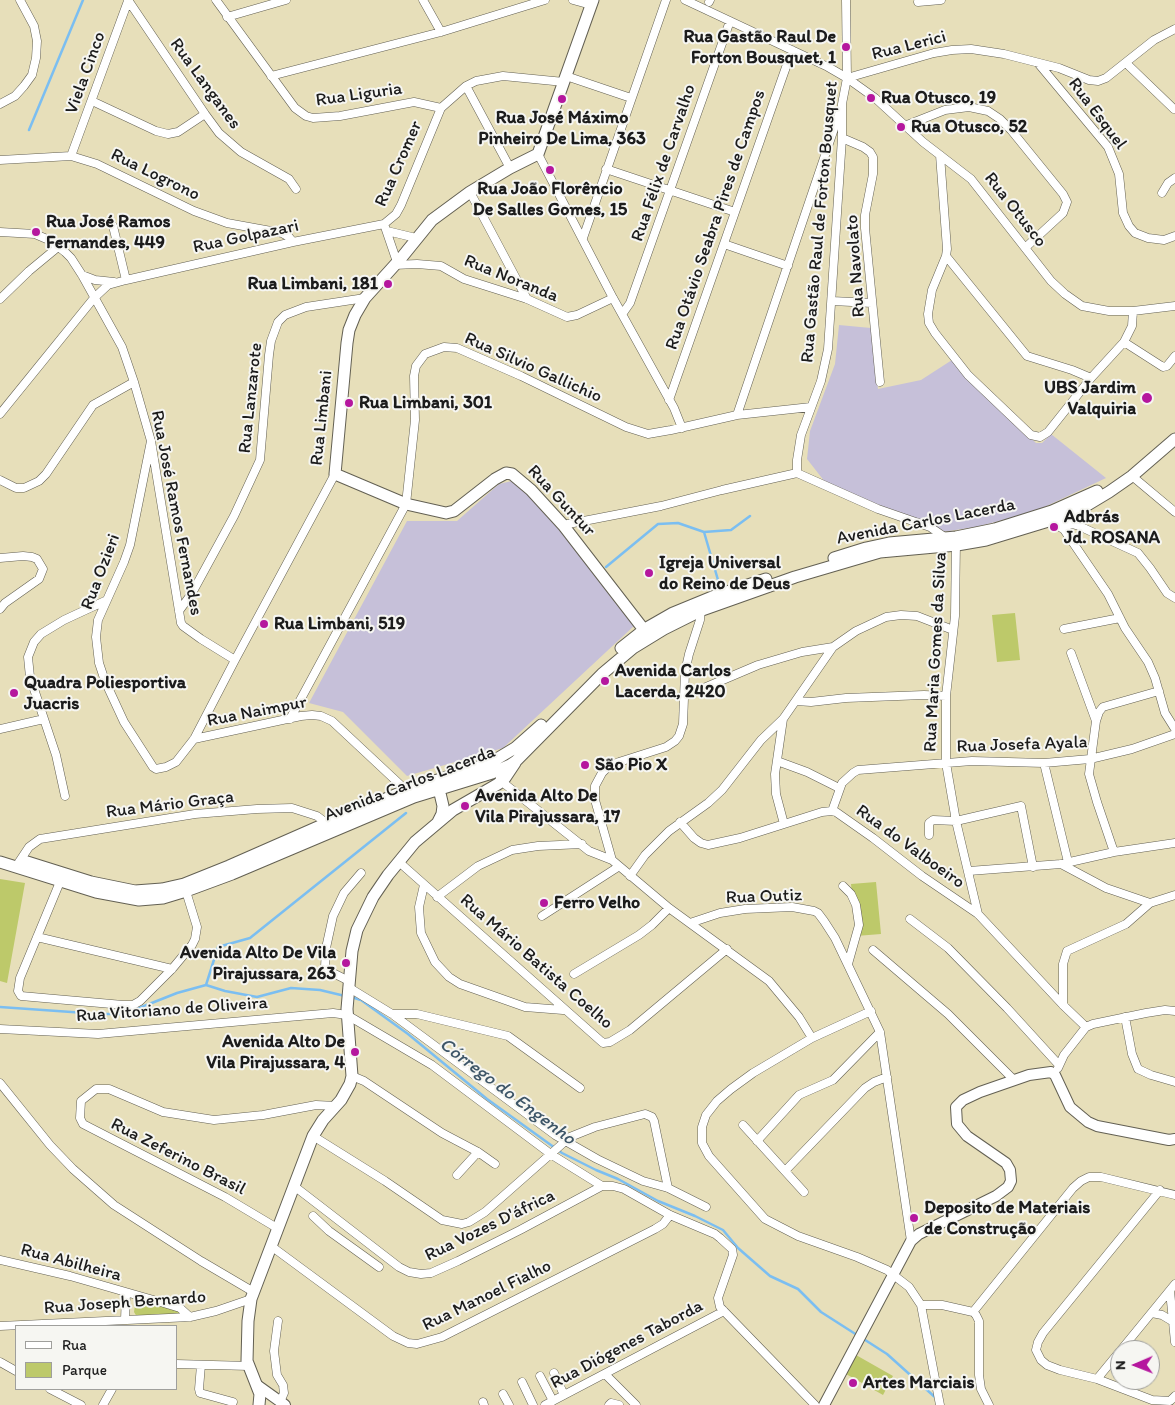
<!DOCTYPE html>
<meta charset="utf-8">
<style>
body{margin:0}
#map{position:relative;width:1175px;height:1405px;overflow:hidden;background:#e7dfba;font-family:Itim,sans-serif}
canvas{display:block}
.legend{position:absolute;left:15px;top:1325px;width:162px;height:65px;box-sizing:border-box;background:#f6f6f2;border:1px solid #9f9f9c;margin:0;padding:6px 9px;list-style:none;font-size:15px;color:#1c1c1c}
.legend li{display:flex;align-items:center;gap:10px;height:25px}
.legend b{width:25px;border:1px solid #9f9f9c}
.north{position:absolute;left:1110px;top:1340px;width:50px;height:50px;box-sizing:border-box;background:#f6f6f2;border:1px solid #9f9f9c;border-radius:50%;rotate:269deg;font-size:14px;font-weight:700;line-height:20px;text-align:center;color:#1c1c1c}
.north::after{content:'';display:block;margin:auto;width:18px;height:22px;background:#b5179e;clip-path:polygon(50% 0,100% 100%,50% 72%,0 100%)}
</style>
<div id="map">
<canvas width="1175" height="1405"></canvas>
<ul class="legend">
<li><b style="height:6px;background:#fff"></b>Rua</li>
<li><b style="height:14px;background:#bdc96a"></b>Parque</li>
</ul>
<div class="north">N</div>
</div>
<script>
const context = document.querySelector('canvas').getContext('2d');
context.lineJoin = 'round';
function paint(path, color) {
  context.fillStyle = color;
  context.fill(path, 'evenodd');
}
function shape(rows) {
  const path = new Path2D();
  for (const r of rows) {
    path.moveTo(r[0], r[1]);
    for (let i = 2; i < r.length; i += 2) path.lineTo(r[i], r[i + 1]);
  }
  return path;
}
function strokePath(path, color, width, dash) {
  context.strokeStyle = color;
  context.lineWidth = width;
  context.lineCap = dash ? 'butt' : 'round';
  context.setLineDash(dash || []);
  context.stroke(path);
}
function write(font, color, halo, rows, align = 'center') {
  context.font = font + ' Itim,sans-serif';
  context.lineWidth = 4;
  context.setLineDash([]);
  context.textBaseline = 'middle';
  context.strokeStyle = halo;
  context.fillStyle = color;
  for (const [text, x, y, turn = 0] of rows) {
    context.save();
    context.translate(x, y);
    context.rotate((+turn || 0) * Math.PI / 180);
    context.textAlign = isNaN(turn) ? turn : align;
    if (halo) context.strokeText(text, 0, 0);
    context.fillText(text, 0, 0);
    context.restore();
  }
}
const industrial = shape([
 [839,325,871,328,878,389,921,380,952,360,1036,443,1042,443,1051,434,1106,478,1034,512,976,527,942,532,825,482,807,459,810,431,835,364],
 [512,481,533,495,635,625,503,748,407,776,343,712,309,703,407,521,457,521,499,484]
]);
const green = shape([
 [1015,613,1020,660,997,662,992,615],
 [0,879,25,883,7,983,0,981],
 [876,882,881,934,856,936,851,884],
 [140,1301,182,1312,182,1314,137,1317,134,1312,135,1305],
 [856,1355,893,1376,883,1395,846,1374]
]);
const stream = shape([
 [29,130,83,0],
 [704,532,731,530,750,516],
 [606,567,658,524,678,523,704,532,718,580],
 [206,985,218,947,250,938,406,813],
 [351,997,361,1000,408,1034,487,1099,562,1153,596,1170,618,1179,658,1201,695,1216,723,1230,738,1248,770,1276,798,1289,821,1312,857,1335],
 [0,1007,100,1014,124,1014,177,993,206,985,225,991,257,997,291,988,320,990,345,996],
 [862,1338,887,1354,937,1399]
]);
const minor = shape([
 [128,0,205,114,219,133,241,152,289,179,296,189],
 [216,0,295,108,306,116,313,118,340,116,414,102,441,108],
 [423,0,441,32],
 [573,0,591,5],
 [685,0,828,67,847,78,875,98,923,142,971,179,1051,281,1065,294,1082,306,1109,311,1133,311,1175,306],
 [709,2,710,0],
 [918,2,941,0],
 [227,17,286,0],
 [1038,63,1108,147,1119,174,1123,213,1129,226,1135,233,1148,238,1164,240,1175,236],
 [1126,63,1174,109],
 [271,76,441,32,545,0],
 [566,76,631,98],
 [847,78,934,53,952,50,971,49,1004,54,1059,68,1089,80,1098,81,1106,78,1154,40,1175,29],
 [466,86,510,168],
 [92,101,156,131,168,134,178,132,205,114],
 [0,104,15,96,24,86,32,75,36,58,37,41,34,26,20,0],
 [907,125,945,110,969,107,988,111,1000,119,1011,130,1063,194,1067,202,1063,213,1025,248],
 [842,138,863,147,870,152,873,157,873,174,865,215,865,228,880,382],
 [538,154,613,298,674,408,682,428],
 [940,155,947,249,946,256,932,290,928,314,929,323,935,333,968,375,1031,435,1040,437,1048,432,1091,378,1124,342,1132,326,1133,311],
 [71,156,128,1],
 [0,160,71,156,97,164,194,211,227,223,282,233,289,237,293,242],
 [606,169,735,212],
 [470,192,527,299],
 [1162,193,1168,183,1175,178],
 [384,224,397,262],
 [113,226,126,280],
 [387,231,416,238],
 [0,232,35,234,49,240,65,252,71,258,82,275,122,347,134,382,151,441,181,623,183,626,201,639,235,660],
 [583,238,666,0],
 [724,244,788,266],
 [946,256,1027,356,1072,370,1091,378],
 [394,265,417,264,441,266,464,279,527,299,567,317,577,315,613,298],
 [82,275,95,280,114,282],
 [0,299,29,271,58,247],
 [832,301,872,303],
 [623,313,630,303,730,21],
 [1124,342,1163,367,1167,366,1175,356],
 [669,400,792,50],
 [0,414,94,298,108,285,126,280,293,242,384,224,396,214,401,205,441,108,466,86,476,81,503,76,564,82],
 [737,415,840,111],
 [151,441,130,545,124,562,98,620,96,637,99,663,105,681,124,722,144,753,153,767,156,769,166,767,176,762,194,739,235,660,335,474],
 [797,473,797,460,801,435,821,381,828,349,842,138,842,104,847,78,846,0],
 [1132,476,1175,512],
 [0,480,16,488,24,488,39,481,46,474,93,405,134,382],
 [1054,515,1108,594,1125,628,1148,662,1155,678,1165,713,1175,729],
 [563,525,661,506,722,490,797,473,878,509,930,527,946,538],
 [1061,528,1072,524,1079,526,1138,553,1150,568,1167,593,1175,598],
 [956,541,955,616,946,696,946,763,956,821,978,914],
 [0,558,23,556,32,557,37,559,43,569,39,579,5,603,0,609],
 [179,611,192,593,234,516,260,460,269,355,271,341,278,322,285,315,306,307,365,298],
 [1064,629,1120,618],
 [1071,653,1096,721],
 [685,696,758,665,802,652,833,647,856,631,886,617,901,615,917,616,953,630],
 [796,701,811,702,846,698,924,695,946,696],
 [290,719,406,504,415,420,414,376,416,366,425,354,444,347,457,348,521,376,626,427,648,434,671,430,737,415,811,407],
 [783,719,775,774,776,794,784,824],
 [0,729,44,719],
 [194,739,301,716,312,715,321,716,332,721,408,792],
 [777,761,807,772,839,788],
 [1044,763,1068,862],
 [500,778,501,781,589,851,612,860,669,908,769,981,799,1017,812,1038],
 [65,796,56,755,30,677,28,657,34,642,41,634,64,620,105,601],
 [832,811,842,783,853,773,858,770,972,761,1044,763,1090,759,1132,749,1175,734],
 [680,822,694,838,701,843,708,845,740,838,822,812,832,811,836,812,873,838,922,876,978,914,1063,1005,1086,1027],
 [929,835,929,823,933,820,956,821,1021,806,1033,867],
 [1114,852,1097,802,1089,774,1096,721,1099,712,1103,707,1159,691],
 [612,860,595,800,595,786,602,773,608,767,619,762,666,747,675,741,679,736,683,724,685,672,689,654,700,620,701,607],
 [19,862,29,847,40,839,195,814,257,809,292,808,317,816,329,825],
 [399,862,603,1043,610,1042,630,1030,727,949],
 [1061,864,1106,888,1150,903],
 [969,871,1061,864,1114,852,1175,843],
 [630,876,645,855,669,831,708,803,722,790,761,740,783,719,833,647],
 [62,877,20,978,18,991,21,996,123,1005,133,1005,140,1001,172,969,192,945,195,939,197,927,185,888],
 [424,885,419,907,421,933,435,962,449,977,460,984,525,1007,563,1010],
 [843,886,851,894,856,905,859,925,848,964],
 [437,897,478,866,512,850,538,846,582,844],
 [542,916,618,867],
 [910,919,948,948,1007,1008,1059,1065],
 [690,923,720,913,745,909,792,907,814,911,818,913,824,921,835,938,880,1032,911,1241],
 [37,937,172,969],
 [873,950,948,1014,1014,1080],
 [574,974,639,935,652,925,669,908],
 [349,981,329,971,325,967,326,948,333,916,344,893,361,873],
 [348,987,392,1014,555,1135,597,1159,643,1181,668,1188,706,1207],
 [1063,1005,1063,964,1067,951,1126,924,1150,903,1175,895],
 [871,1011,812,1038,753,1073,731,1089,717,1101,706,1115,702,1127,702,1143,709,1156,765,1219,798,1236,857,1257,887,1270,909,1287,921,1305,940,1405],
 [392,1014,417,1014,508,1036,580,1088],
 [1125,1017,1132,1054,1138,1069,1151,1075,1175,1082],
 [0,1029,98,1034,333,1013,347,1015,432,1065,552,1155,602,1186,613,1186,624,1189,670,1215,715,1234,720,1238,732,1249,733,1255,718,1298,720,1307,815,1405],
 [1058,1068,1064,1055,1086,1027,1093,1024,1146,1013,1165,1010,1175,1011],
 [352,1076,364,1081,442,1133,478,1152,495,1164],
 [0,1083,50,1145,73,1169,114,1205,201,1261,252,1291],
 [743,1125,804,1192],
 [313,1136,385,1181,442,1220,462,1224,469,1222,485,1212,570,1137,595,1127,645,1114,652,1117,654,1121,668,1188],
 [757,1141,799,1095,833,1080,880,1032],
 [785,1171,865,1088,874,1082,887,1077],
 [457,1175,478,1152],
 [294,1186,399,1267,409,1272,421,1274,431,1273,458,1261,520,1230,602,1186],
 [1160,1190,1043,1333,1038,1342,1036,1350,1041,1360,1047,1365,1060,1370,1097,1379,1152,1400,1170,1401,1175,1396],
 [313,1216,329,1231,379,1267],
 [277,1228,225,1197,83,1124,80,1118,81,1101,96,1089,109,1089,163,1112,214,1120,263,1115,316,1105,336,1106],
 [271,1246,393,1336,408,1343,417,1344,442,1337,655,1229,663,1224,670,1215],
 [0,1260,70,1276,157,1301,180,1308,190,1317],
 [1170,1291,1175,1342],
 [921,1305,942,1305,973,1312,976,1315,979,1321,979,1375,981,1389,989,1405],
 [973,1312,1073,1188,1081,1181,1089,1177,1101,1177,1175,1195],
 [1152,1313,1162,1315,1172,1321],
 [125,1320,126,1293],
 [278,1321,274,1351,277,1375,283,1385,284,1393,280,1402],
 [0,1326,190,1317,216,1311,251,1299],
 [1121,1350,1175,1284],
 [0,1362,16,1371],
 [176,1364,249,1366],
 [201,1365,199,1389,200,1393,233,1402],
 [554,1373,564,1395],
 [605,1374,636,1405],
 [540,1376,553,1401],
 [1097,1379,1120,1351],
 [522,1382,533,1405],
 [50,1389,81,1405],
 [503,1394,509,1405],
 [483,1402,484,1405],
 [103,1405,112,1389],
 [545,1405,724,1311],
 [609,1405,611,1403,619,1405]
]);
const tertiary = shape([
 [257,1385,285,1405],
 [824,1405,911,1241,919,1234,996,1196,1008,1187,1011,1181,1010,1170,1006,1163,967,1136,957,1124,956,1107,963,1100,980,1092,1029,1075,1051,1072,1055,1075,1070,1107,1088,1122,1097,1126,1169,1140,1175,1139]
]);
const secondary = shape([
 [593,0,538,154,510,168,470,192,432,220,402,257,365,298,355,315,349,330,347,343,335,474,406,504,446,513,454,511,495,479,506,473,512,474,531,490,563,525,648,635],
 [834,558,866,548,889,543,956,537,995,529,1052,511,1097,491],
 [621,648,645,629,673,613,712,597,766,579],
 [438,822,442,814,443,806,439,789,440,783],
 [24,861,91,882,135,891,162,889,184,884,229,866,327,823,407,790,490,763,515,748,541,725],
 [0,862,96,892,139,900,163,898,186,891,232,874,414,797,492,773,510,765,516,761,602,674,633,648,664,629,702,610,795,577,880,552,957,545,986,540,1055,519,1089,504,1109,492,1132,476,1175,439],
 [259,1405,260,1394,247,1361,248,1321,251,1299,313,1136,323,1120,341,1100,350,1084,352,1076,347,1009,352,951,357,930,373,897,388,875,415,842,453,810,498,784,505,778,515,763]
]);
const markers = [
 [846,47,5,"#b5179e"],
 [871,98,5,"#b5179e"],
 [562,99,5,"#b5179e"],
 [901,127,5,"#b5179e"],
 [550,170,5,"#b5179e"],
 [36,232,5,"#b5179e"],
 [388,284,5,"#b5179e"],
 [1147,398,6,"#b5179e"],
 [349,403,5,"#b5179e"],
 [1054,527,5,"#b5179e"],
 [649,573,5,"#b5179e"],
 [264,624,5,"#b5179e"],
 [605,681,5,"#b5179e"],
 [14,693,5,"#b5179e"],
 [585,765,5,"#b5179e"],
 [465,806,5,"#b5179e"],
 [544,903,5,"#b5179e"],
 [346,963,5,"#b5179e"],
 [355,1052,5,"#b5179e"],
 [914,1218,5,"#b5179e"],
 [853,1383,5,"#b5179e"]
];
const poiNames = [
 ["Rua Gastão Raul De",836,37,"right"],
 ["Forton Bousquet, 1",836,58,"right"],
 ["Rua Otusco, 19",881,98],
 ["Rua José Máximo",562,118,"center"],
 ["Pinheiro De Lima, 363",562,139,"center"],
 ["Rua Otusco, 52",911,127],
 ["Rua João Florêncio",550,189,"center"],
 ["De Salles Gomes, 15",550,210,"center"],
 ["Rua José Ramos",46,222],
 ["Fernandes, 449",46,243],
 ["Rua Limbani, 181",378,284,"right"],
 ["UBS Jardim",1136,388,"right"],
 ["Valquiria",1136,409,"right"],
 ["Rua Limbani, 301",359,403],
 ["Adbrás",1064,517],
 ["Jd. ROSANA",1064,538],
 ["Igreja Universal",659,563],
 ["do Reino de Deus",659,584],
 ["Rua Limbani, 519",274,624],
 ["Avenida Carlos",615,671],
 ["Lacerda, 2420",615,692],
 ["Quadra Poliesportiva",24,683],
 ["Juacris",24,704],
 ["São Pio X",595,765],
 ["Avenida Alto De",475,796],
 ["Vila Pirajussara, 17",475,817],
 ["Ferro Velho",554,903],
 ["Avenida Alto De Vila",336,953,"right"],
 ["Pirajussara, 263",336,974,"right"],
 ["Avenida Alto De",345,1042,"right"],
 ["Vila Pirajussara, 4",345,1063,"right"],
 ["Deposito de Materiais",924,1208],
 ["de Construção",924,1229],
 ["Artes Marciais",863,1383]
];
const streetNames = [
 ["Rua Lerici",909,46,-14],
 ["Viela Cinco",86,73,-70],
 ["Rua Langanes",205,84,54],
 ["Rua Liguria",359,95,-8],
 ["Rua Esquel",1097,114,53],
 ["Rua Félix de Carvalho",664,163,-71],
 ["Rua Cromer",399,164,-66],
 ["Rua Logrono",155,175,26],
 ["Rua Otusco",1015,210,52],
 ["Rua Otávio Seabra Pires de Campos",716,220,-71],
 ["Rua Gastão Raul de Forton Bousquet",820,222,-85],
 ["Rua Golpazari",246,237,-12],
 ["Rua Navolato",856,266,-94],
 ["Rua Noranda",511,279,22],
 ["Rua Silvio Gallichio",533,368,24],
 ["Rua Lanzarote",251,398,-84],
 ["Rua Limbani",322,418,-84],
 ["Rua Guntur",561,501,47],
 ["Rua José Ramos Fernandes",176,513,79],
 ["Avenida Carlos Lacerda",926,522,-11],
 ["Rua Ozieri",101,572,-69],
 ["Rua Maria Gomes da Silva",936,652,-87],
 ["Rua Naimpur",257,712,-11],
 ["Rua Josefa Ayala",1022,745,-2],
 ["Avenida Carlos Lacerda",410,784,-21],
 ["Rua Mário Graça",170,805,-7],
 ["Rua do Valboeiro",910,847,36],
 ["Rua Outiz",764,897,-2],
 ["Rua Mário Batista Coelho",536,962,41],
 ["Rua Vitoriano de Oliveira",172,1010,-4],
 ["Rua Zeferino Brasil",178,1157,27],
 ["Rua Vozes D'áfrica",490,1226,-26],
 ["Rua Abilheira",71,1263,15],
 ["Rua Manoel Fialho",487,1296,-26],
 ["Rua Joseph Bernardo",125,1303,-4],
 ["Rua Diógenes Taborda",627,1345,-28]
];
const waterNames = [
 ["Córrego do Engenho",507,1092,37]
];
paint(industrial, '#c6c0d9');
paint(green, '#bdc96a');
strokePath(stream, '#7bbef1', 2.5);
strokePath(minor, '#636053', 9);
strokePath(tertiary, '#636053', 12);
strokePath(secondary, '#636053', 13);
strokePath(minor, '#fff', 8);
strokePath(tertiary, '#fff', 10);
strokePath(secondary, '#fff', 11);
for (const [x, y, r, color] of markers) {
  const dot = new Path2D();
  dot.arc(x, y, r, 0, 2 * Math.PI);
  context.fillStyle = color;
  context.fill(dot);
  strokePath(dot, '#f6f6f2', 2);
}
write('bold 18px', '#1c1c1c', '#f6f6f2', poiNames, 'left');
write('18px', '#1c1c1c', '#f6f6f2', streetNames);
write('italic 19px', '#3d5567', '#f6f6f2', waterNames);
</script>
